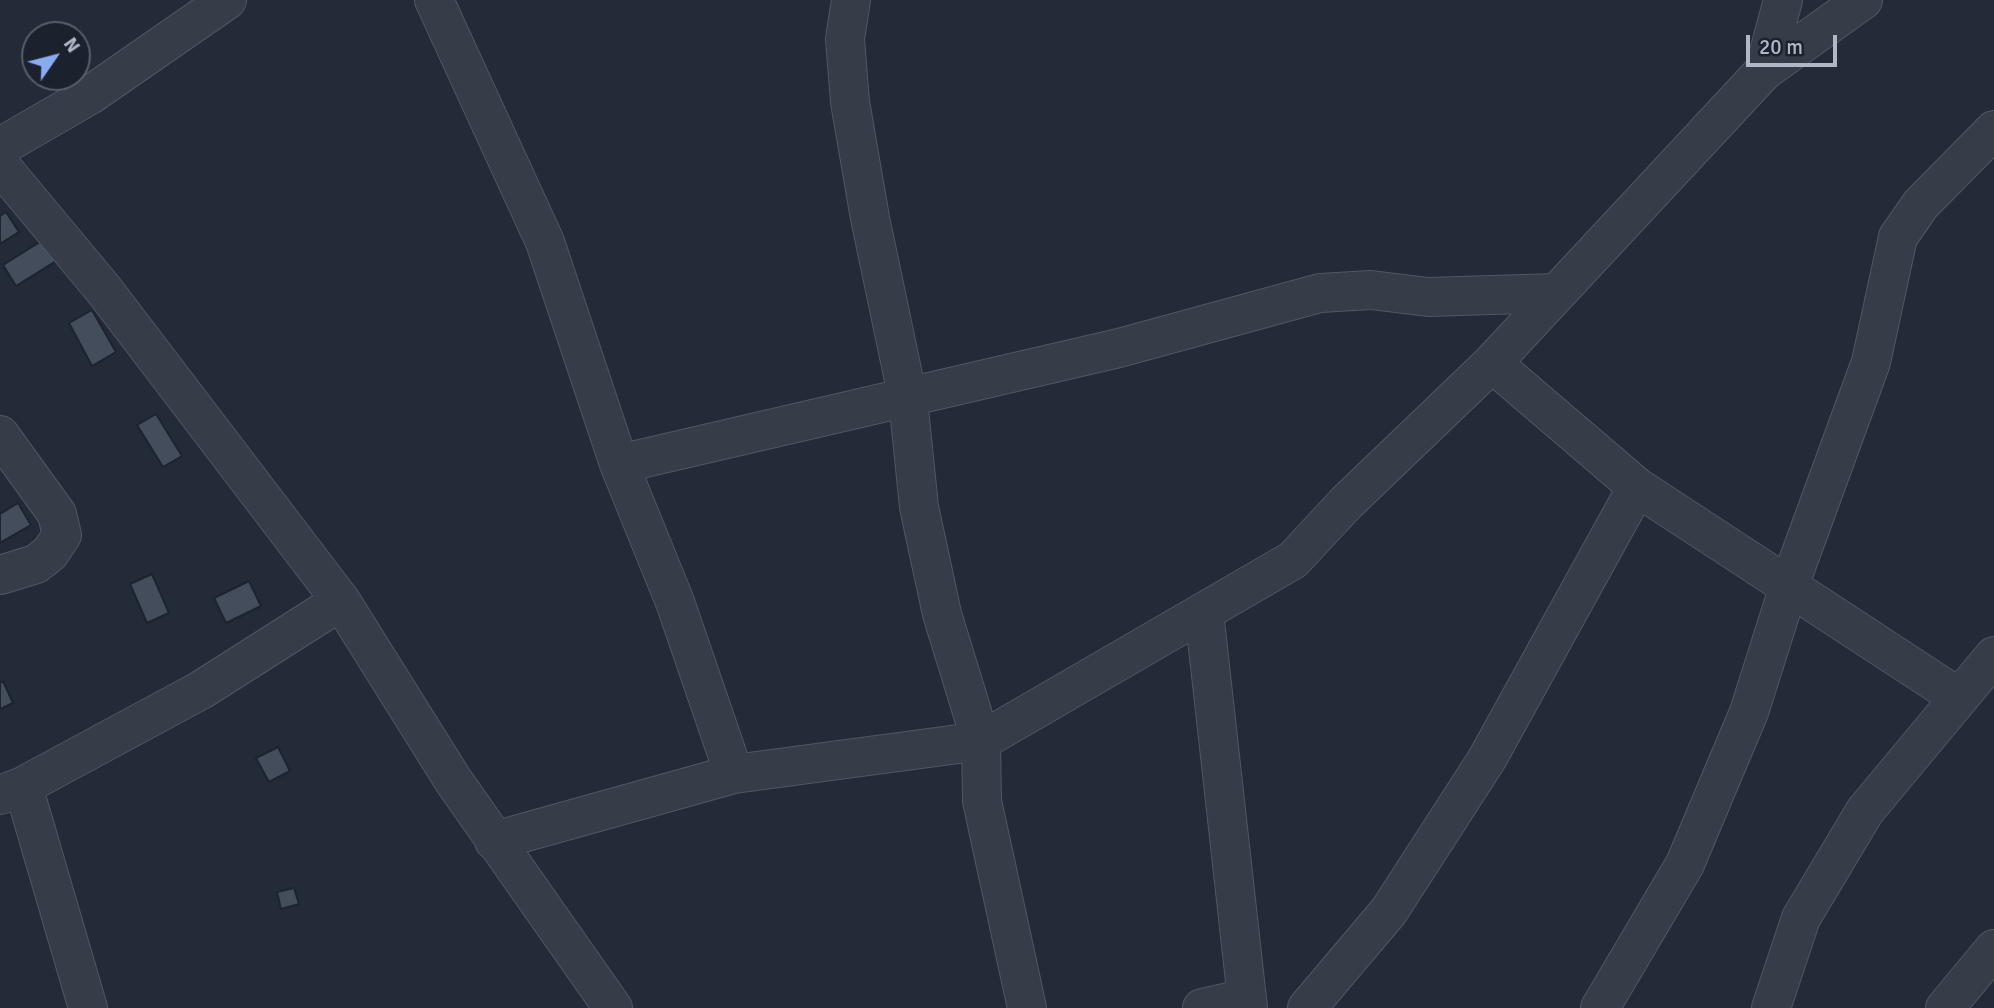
<!DOCTYPE html>
<style>
body{margin:0}
#map{position:relative;width:1994px;height:1008px;overflow:hidden;background:#232a38;font-family:Signika,sans-serif}
canvas{display:block}
.north{position:absolute;left:21px;top:21px;width:70px;height:70px;box-sizing:border-box;background:#1b212d;border:2px solid #575d69;border-radius:50%;rotate:55deg;font-size:19px;font-weight:700;line-height:28px;text-align:center;color:#b1b7c4}
.north::after{content:'';display:block;margin:auto;width:24px;height:32px;background:#8aabf0;clip-path:polygon(50% 0,100% 100%,50% 72%,0 100%)}
.scale{position:absolute;left:1746px;top:35px;width:91px;height:32px;box-sizing:border-box;border:4px solid #b1b7c4;border-top:0;padding-left:9px;font-size:21px;line-height:24px;white-space:nowrap;color:#b1b7c4;-webkit-text-stroke:5px #1b212d;paint-order:stroke}
</style>
<div id="map">
<canvas width="1994" height="1008"></canvas>
<div class="north">N</div>
<div class="scale">20 m</div>
</div>
<script>
const context = document.querySelector('canvas').getContext('2d');
context.lineJoin = 'round';
function paint(path, color) {
  context.fillStyle = color;
  context.fill(path, 'evenodd');
}
function shape(rows) {
  const path = new Path2D();
  for (const r of rows) {
    path.moveTo(r[0], r[1]);
    for (let i = 2; i < r.length; i += 2) path.lineTo(r[i], r[i + 1]);
  }
  return path;
}
function strokePath(path, color, width, dash) {
  context.strokeStyle = color;
  context.lineWidth = width;
  context.lineCap = dash ? 'butt' : 'round';
  context.setLineDash(dash || []);
  context.stroke(path);
}
const building = shape([
 [6,212,19,232,0,244,0,216,6,212],
 [43,240,56,261,16,286,3,265,43,240],
 [92,310,116,352,92,366,69,323,92,310],
 [156,414,182,456,163,467,137,425,156,414],
 [18,503,31,525,0,543,0,514,18,503],
 [152,574,169,613,147,623,130,584,152,574],
 [249,581,261,606,226,623,214,598,249,581],
 [3,681,13,703,0,709,0,683,3,681],
 [278,747,290,771,269,782,256,758,278,747],
 [294,888,299,904,281,909,277,892,294,888]
]);
const minor = shape([
 [434,0,545,242,619,464,675,602,734,774],
 [851,0,845,39,850,102,870,218,908,399,919,507,942,614,981,741,982,801,1027,1008],
 [1764,71,1863,0],
 [0,147,90,95,227,0],
 [0,165,104,290,341,601,453,780,613,1008],
 [1492,363,1637,487,1958,697],
 [0,435,57,514,62,535,50,553,36,564,0,575],
 [619,464,1119,348,1320,293,1371,290,1428,297,1556,293],
 [1204,612,1248,1008],
 [23,786,88,1008],
 [0,795,23,786,201,690,341,601],
 [494,841,734,774,981,741,1293,560,1346,503,1492,363,1764,71,1783,0],
 [1202,1008,1247,998],
 [1307,1008,1389,911,1487,759,1637,487],
 [1600,1008,1685,864,1749,712,1789,586,1871,362,1898,237,1921,204,1994,130],
 [1771,1008,1801,918,1865,811,1994,656],
 [1945,1008,1994,949]
]);
paint(building, '#444d5c');
strokePath(building, '#1d232f', 2);
strokePath(minor, '#515763', 40);
strokePath(minor, '#363c48', 38);
</script>
